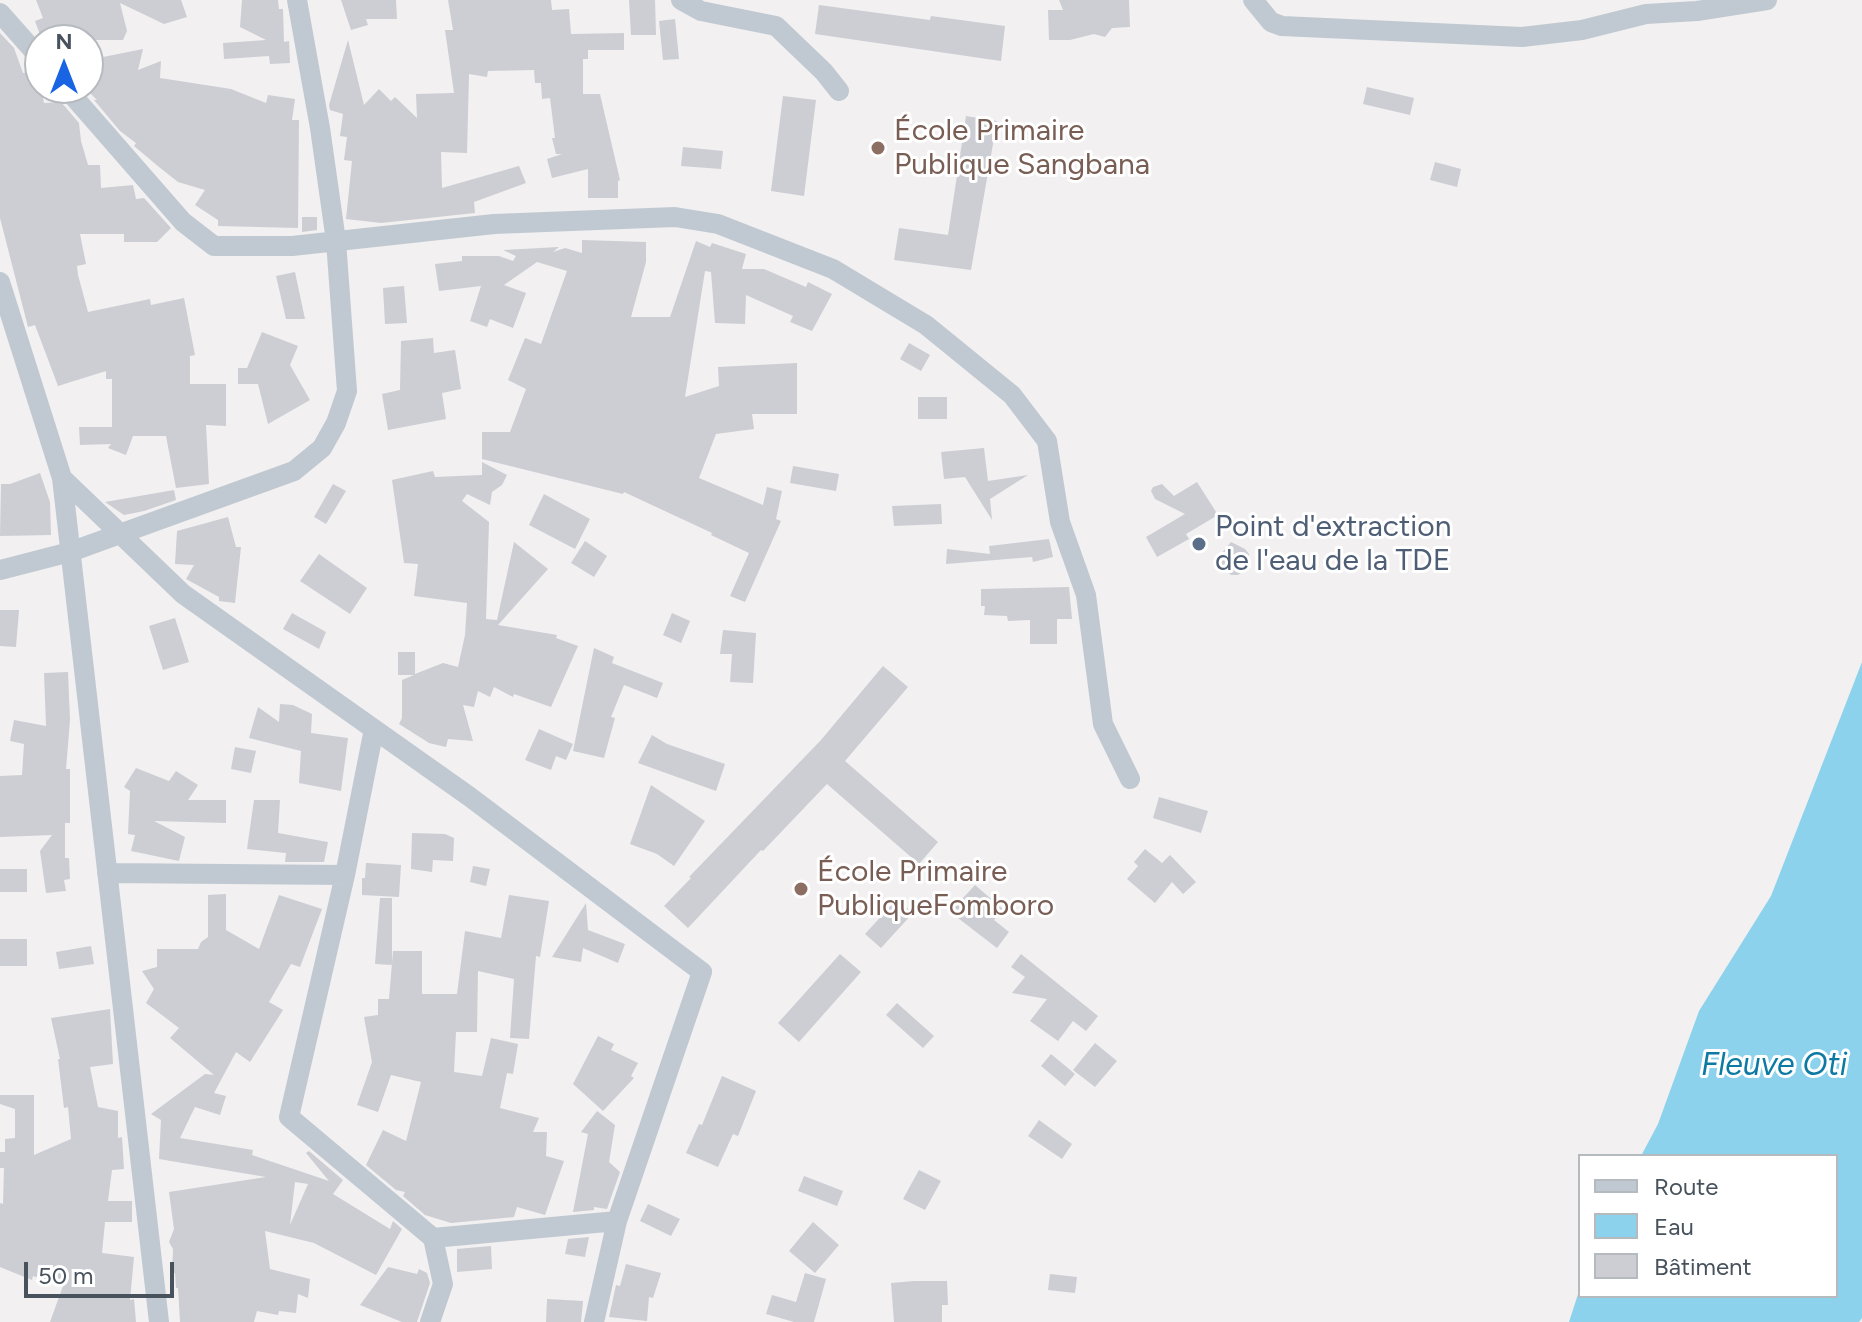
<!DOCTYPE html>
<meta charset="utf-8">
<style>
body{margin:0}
#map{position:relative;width:1862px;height:1322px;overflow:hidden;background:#f2f0f0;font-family:Figtree,sans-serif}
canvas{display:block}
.legend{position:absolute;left:1578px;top:1154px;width:260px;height:144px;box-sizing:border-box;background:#fff;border:2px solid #b5babe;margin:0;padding:10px 14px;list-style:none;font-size:24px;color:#47525d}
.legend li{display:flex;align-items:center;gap:16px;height:40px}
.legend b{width:40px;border:2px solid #b5babe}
.north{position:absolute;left:24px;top:24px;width:80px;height:80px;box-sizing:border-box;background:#fff;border:2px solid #b5babe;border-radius:50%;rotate:0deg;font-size:22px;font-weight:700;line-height:32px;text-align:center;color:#47525d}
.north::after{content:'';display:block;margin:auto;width:28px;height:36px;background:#1964e2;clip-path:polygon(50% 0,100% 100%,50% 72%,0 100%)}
.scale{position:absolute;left:24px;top:1262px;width:150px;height:36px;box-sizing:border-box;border:4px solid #47525d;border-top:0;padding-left:10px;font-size:24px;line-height:28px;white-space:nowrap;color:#47525d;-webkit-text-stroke:6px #fff;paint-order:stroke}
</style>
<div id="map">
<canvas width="1862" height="1322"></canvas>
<ul class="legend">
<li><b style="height:10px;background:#c0c9d1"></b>Route</li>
<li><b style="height:22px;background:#8cd2ec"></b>Eau</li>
<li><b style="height:22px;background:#ccced4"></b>Bâtiment</li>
</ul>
<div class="north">N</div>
<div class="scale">50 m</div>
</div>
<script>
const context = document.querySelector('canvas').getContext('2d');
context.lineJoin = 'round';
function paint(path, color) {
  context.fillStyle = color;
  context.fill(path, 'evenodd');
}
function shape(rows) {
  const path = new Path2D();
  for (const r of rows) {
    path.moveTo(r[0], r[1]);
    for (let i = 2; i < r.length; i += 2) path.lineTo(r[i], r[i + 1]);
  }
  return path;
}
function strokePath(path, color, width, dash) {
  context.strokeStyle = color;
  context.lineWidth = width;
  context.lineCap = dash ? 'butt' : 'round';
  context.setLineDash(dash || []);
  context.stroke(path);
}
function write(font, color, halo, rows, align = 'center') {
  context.font = font + ' Figtree,sans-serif';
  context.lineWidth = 6;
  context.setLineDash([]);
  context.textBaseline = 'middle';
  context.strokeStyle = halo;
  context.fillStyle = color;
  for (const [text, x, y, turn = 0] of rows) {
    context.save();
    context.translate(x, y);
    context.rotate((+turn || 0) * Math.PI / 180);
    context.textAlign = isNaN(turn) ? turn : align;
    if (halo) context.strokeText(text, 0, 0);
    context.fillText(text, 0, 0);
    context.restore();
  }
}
const water = shape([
 [1862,662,1862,1318,1859,1322,1569,1322,1580,1288,1580,1296,1836,1296,1836,1156,1641,1156,1658,1124,1699,1011,1771,896]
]);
const building = shape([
 [36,0,181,0,187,17,164,24,120,3,127,31,123,40,42,40,35,21,43,18],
 [242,0,278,0,279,9,283,9,284,42,289,41,290,63,270,64,269,56,224,59,223,43,266,40,240,27],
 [341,0,396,0,397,19,366,19,368,25,351,30],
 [448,0,551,0,552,10,569,9,571,34,624,33,624,50,588,50,588,59,583,59,583,94,600,94,620,180,618,181,618,198,588,198,588,169,552,178,547,159,562,154,556,154,552,138,555,138,550,98,542,99,541,83,535,83,534,70,488,71,487,77,469,74,467,153,441,152,442,188,519,166,526,183,474,202,475,213,381,223,346,219,352,161,344,160,347,137,340,136,343,114,330,110,329,105,348,40,364,105,379,89,391,101,395,97,417,118,416,94,454,93,445,30,453,30],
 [629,0,655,0,656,35,631,35],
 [1059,0,1129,0,1130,27,1112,28,1105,37,1094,34,1070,40,1049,40,1048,10,1063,10],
 [819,5,930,20,931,16,1005,26,1001,61,815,34],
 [675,19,679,59,663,60,659,21],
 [0,33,14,48,23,73,38,71,44,103,61,102,79,123,81,141,88,165,100,165,101,188,133,185,136,199,144,198,171,228,157,242,124,242,124,234,80,234,86,264,77,266,78,275,88,312,150,299,151,305,184,298,195,355,190,356,190,384,226,384,226,426,206,425,209,484,176,488,166,436,133,436,126,455,108,448,111,444,80,445,79,427,112,427,112,379,106,379,106,371,58,386,35,325,28,327,0,218],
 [143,49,138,70,161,61,160,78,231,89,266,103,268,95,295,99,292,120,299,120,298,228,218,226,218,220,195,205,205,190,178,182,159,167,134,146,136,143,120,131,94,100,97,100,88,91,88,60],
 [1367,87,1414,98,1410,115,1363,104],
 [783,96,816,100,804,196,771,191],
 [966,116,997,121,971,270,894,260,899,228,948,235],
 [683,147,723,151,721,169,681,166],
 [1435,162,1461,169,1457,187,1430,180],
 [302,217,317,217,317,230,302,232],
 [582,240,646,242,646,262,631,317,670,317,696,241,710,247,712,243,746,254,742,269,764,269,806,287,808,282,832,294,812,331,790,322,793,316,746,295,745,324,715,323,711,272,705,271,685,397,719,386,718,367,797,363,797,414,752,414,754,429,716,434,699,478,763,505,767,487,782,491,776,519,781,521,745,602,730,596,749,553,711,535,712,533,624,492,623,494,482,459,482,432,510,432,526,389,508,380,525,338,541,344,567,271,537,262,504,285,526,293,513,328,490,319,487,327,470,321,481,286,439,291,435,264,462,261,462,256,499,256,513,261,516,256,503,250,559,247,553,252,565,248,582,253],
 [295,272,305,319,286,319,276,276],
 [404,286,407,323,385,324,383,288],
 [262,332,298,346,290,365,310,400,268,424,258,384,238,384,238,368,247,368],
 [433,338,434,353,455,350,461,389,442,393,446,419,388,430,382,394,400,390,401,341],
 [909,343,930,355,921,371,900,359],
 [918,397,947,397,947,419,918,419],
 [984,448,988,481,1028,475,990,499,992,520,965,477,944,479,941,452],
 [482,462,507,475,502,485,492,492,490,505,467,494,462,501,489,522,486,619,497,620,514,542,548,569,498,625,557,635,556,638,578,646,551,707,514,694,513,697,494,687,490,697,478,691,474,707,463,705,473,741,448,739,446,747,429,743,399,724,402,718,402,680,414,675,398,675,398,652,415,652,415,674,443,663,458,667,465,635,467,603,414,596,418,564,404,563,392,480,433,471,435,477,482,475],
 [793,466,839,474,836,491,790,483],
 [40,473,50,502,51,535,0,536,1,484,10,484],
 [1197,482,1218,515,1186,534,1189,539,1157,557,1146,537,1185,514,1155,499,1151,491,1153,487,1162,484,1174,496],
 [333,484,346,491,326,524,314,517],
 [174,490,176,500,144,511,124,515,105,502],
 [544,494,590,519,575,549,529,525],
 [941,504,942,524,894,526,892,506],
 [228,517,236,547,241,547,235,603,219,601,219,597,186,579,194,565,175,564,177,531],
 [1049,539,1053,557,1033,562,1032,557,946,564,947,549,990,554,989,546],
 [585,541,607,556,594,577,571,563],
 [1231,542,1245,549,1249,554,1249,567,1238,575,1231,575,1221,566,1222,553],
 [319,554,367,588,350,614,300,581],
 [1069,587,1072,619,1057,619,1057,644,1030,644,1030,620,1008,621,1007,616,984,615,985,606,981,606,981,589],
 [0,610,19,610,16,647,0,646],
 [292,613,326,632,319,649,283,629],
 [672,613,690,621,681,643,663,635],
 [175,618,189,662,163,670,149,626],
 [723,630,756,633,753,683,730,682,732,654,720,654],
 [594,648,614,657,612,663,663,683,657,698,624,685,611,717,615,718,604,758,573,751],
 [883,666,908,687,845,761,938,842,919,864,827,784,763,851,761,850,688,928,664,906,691,878,689,877,821,740],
 [68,672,70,720,66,769,70,769,70,823,65,823,65,858,69,858,70,879,64,880,66,891,46,893,40,851,52,835,0,837,0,776,22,775,24,744,10,741,14,720,46,726,44,673],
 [280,704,293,705,312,714,311,733,348,738,341,791,299,783,301,751,249,738,258,707,279,722],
 [539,729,573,744,566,760,556,756,551,770,525,760],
 [652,735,667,744,725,764,716,791,638,763],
 [235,747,256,751,251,773,231,769],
 [136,768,169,781,176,771,198,785,188,800,226,800,226,823,154,821,185,837,179,861,131,851,135,835,128,834,130,791,124,787],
 [651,785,705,821,674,866,657,854,630,844],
 [1159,797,1208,811,1201,833,1153,818],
 [254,800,280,800,278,833,328,842,324,862,285,862,286,853,247,849],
 [412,833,445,834,454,838,453,861,433,860,432,872,411,869],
 [1145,849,1162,863,1170,855,1196,882,1183,894,1172,882,1155,903,1127,879,1138,866,1134,862],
 [366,863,401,865,399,897,362,895,362,878,365,878],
 [473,866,490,869,486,886,470,882],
 [0,869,27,869,27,892,0,892],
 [975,885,1003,909,994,920,1009,932,997,948,950,912],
 [226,894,226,930,259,949,279,895,322,909,300,967,291,964,269,1002,283,1010,250,1062,236,1052,214,1093,226,1096,220,1115,195,1107,180,1138,253,1150,252,1155,329,1181,306,1153,309,1151,343,1180,333,1194,390,1229,393,1221,402,1229,376,1275,314,1243,265,1231,270,1269,310,1279,308,1298,298,1294,296,1313,279,1311,278,1315,257,1311,254,1322,180,1322,178,1288,176,1288,175,1273,172,1273,173,1249,169,1242,174,1229,169,1192,266,1177,159,1159,161,1120,151,1114,205,1074,214,1075,170,1038,179,1028,146,1003,154,989,142,971,157,967,157,949,198,949,201,942,208,937,208,895],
 [295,1182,308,1184,290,1225],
 [509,895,549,901,540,957,536,956,529,1039,510,1038,514,979,478,971,477,1032,456,1032,454,1072,482,1076,491,1038,518,1044,513,1074,507,1073,500,1108,539,1118,533,1132,547,1132,546,1156,564,1161,545,1215,517,1207,514,1217,451,1223,425,1215,403,1196,405,1192,396,1190,366,1165,383,1130,406,1141,421,1082,391,1075,378,1112,357,1105,372,1062,364,1017,378,1015,378,999,389,999,393,951,422,951,422,994,457,994,465,931,501,938],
 [380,898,392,898,392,965,375,964],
 [897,899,913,913,881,948,865,934],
 [586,903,588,930,625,944,618,963,583,948,581,962,552,957],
 [0,939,27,939,27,966,0,966],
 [91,946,94,964,59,969,56,952],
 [840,954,861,972,799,1042,778,1023],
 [1021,954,1098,1016,1086,1031,1073,1021,1058,1041,1030,1021,1047,999,1012,993,1025,977,1011,967],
 [897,1003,934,1036,923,1048,886,1015],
 [110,1009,113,1064,90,1067,98,1107,118,1111,118,1138,122,1137,124,1169,112,1170,108,1201,132,1201,132,1222,105,1222,102,1253,134,1257,130,1300,134,1299,136,1322,50,1322,63,1286,33,1276,32,1280,0,1267,0,1203,3,1204,4,1168,0,1168,0,1152,5,1152,5,1139,15,1138,15,1109,0,1104,0,1095,34,1095,34,1155,71,1139,68,1107,64,1108,58,1059,60,1059,51,1018],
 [598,1036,614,1044,611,1050,638,1063,631,1076,634,1078,603,1111,573,1084],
 [1095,1043,1117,1061,1095,1087,1073,1070],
 [1051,1054,1075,1074,1065,1086,1041,1066],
 [722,1076,756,1091,738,1136,733,1134,718,1167,686,1153,699,1124,702,1125],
 [597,1111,615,1125,609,1162,620,1172,607,1209,594,1207,594,1210,573,1212,588,1134,581,1132],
 [1039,1120,1072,1144,1062,1159,1028,1136],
 [919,1170,941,1181,925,1210,903,1199],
 [804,1176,843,1191,837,1206,798,1191],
 [648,1204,680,1219,671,1236,640,1221],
 [813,1222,839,1245,815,1273,789,1251],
 [589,1237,585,1257,565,1254,568,1239],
 [491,1246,492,1269,457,1272,457,1249],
 [626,1264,661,1273,653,1298,649,1297,647,1321,609,1317,616,1285,620,1286],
 [388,1267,417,1274,419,1269,427,1273,430,1283,417,1322,402,1322,360,1305],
 [805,1273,826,1279,814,1322,794,1322,766,1314,772,1295,796,1302],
 [1050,1274,1077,1277,1075,1293,1048,1290],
 [914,1281,947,1281,948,1305,942,1305,942,1322,894,1322,891,1283],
 [547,1299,583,1301,581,1322,546,1322]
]);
const minor = shape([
 [681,0,701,11,776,26,824,72,839,91],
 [1253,0,1271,22,1282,26,1522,37,1582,30,1646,14,1697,11,1767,0],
 [0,13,40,58],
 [66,88,183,222,214,246,292,246,494,224,675,217,718,224,833,269,926,325,1012,395,1047,441,1060,522,1086,595,1103,724,1130,779],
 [0,282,62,478,159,1322],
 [62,478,183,594,470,797,702,972,617,1221,594,1322],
 [0,570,70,552,294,471,322,448,336,423,347,391,336,241,320,128,297,0],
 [374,729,345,875,289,1117,433,1238,617,1221],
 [107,873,345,875],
 [430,1322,443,1284,433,1238]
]);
const markers = [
 [878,148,8,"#8d6e63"],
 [1199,544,8,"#5c6f8a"],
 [801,889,8,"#8d6e63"]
];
const educationNames = [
 ["École Primaire",894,131],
 ["Publique Sangbana",894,165],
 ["École Primaire",817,872],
 ["PubliqueFomboro",817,906]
];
const serviceNames = [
 ["Point d'extraction",1215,527],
 ["de l'eau de la TDE",1215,561]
];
const waterNames = [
 ["Fleuve Oti",1774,1066]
];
paint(water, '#8cd2ec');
paint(building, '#ccced4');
strokePath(minor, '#c0c9d1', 20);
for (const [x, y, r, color] of markers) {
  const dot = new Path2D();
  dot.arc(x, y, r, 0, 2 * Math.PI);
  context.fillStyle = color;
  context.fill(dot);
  strokePath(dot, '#fff', 3);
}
write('30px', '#785e54', '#fff', educationNames, 'left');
write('30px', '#4e5e75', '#fff', serviceNames, 'left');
write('italic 32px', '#0c7aa3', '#fff', waterNames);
</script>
